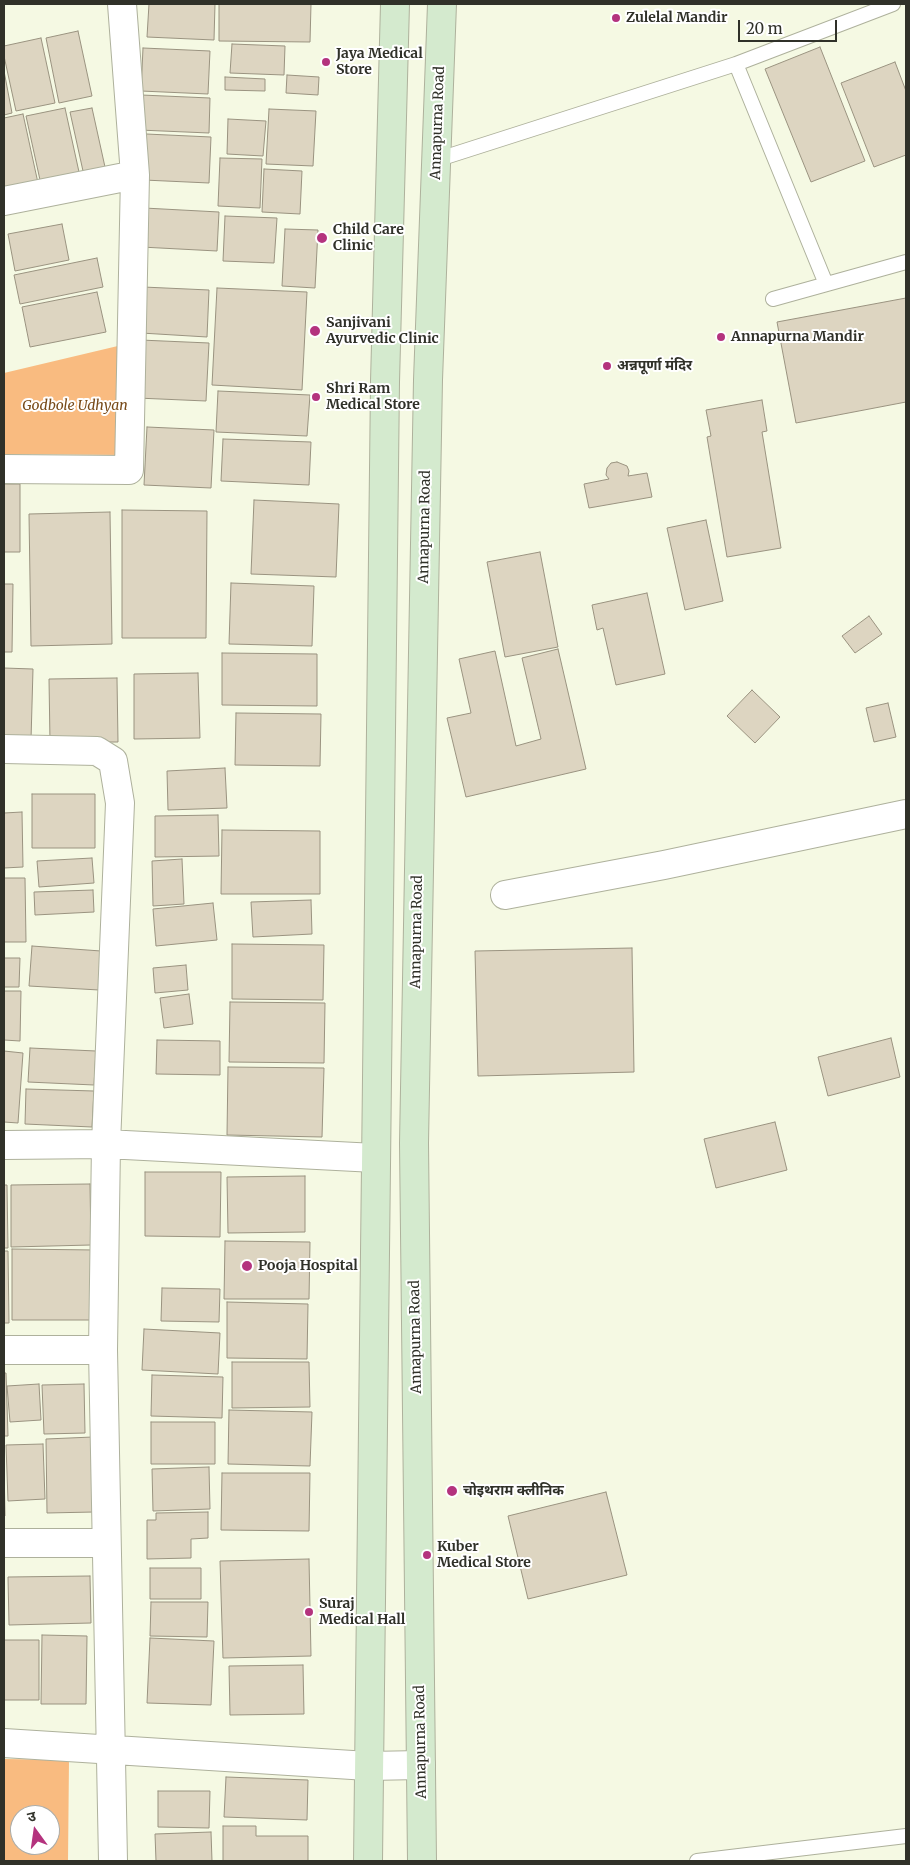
<!DOCTYPE html>
<meta charset="utf-8">
<style>
body{margin:0}
#map{position:relative;width:910px;height:1865px;overflow:hidden;background:#f5f9e3;font-family:Merriweather,"Noto Sans Devanagari",serif}
canvas{display:block}
.frame{position:absolute;inset:0;border:5px solid #303129;pointer-events:none}
.north{position:absolute;left:10px;top:1805px;width:50px;height:50px;box-sizing:border-box;background:#fff;border:1px solid #acada9;border-radius:50%;rotate:346deg;font-size:14px;font-weight:700;line-height:20px;text-align:center;color:#303129}
.north::after{content:'';display:block;margin:auto;width:18px;height:22px;background:#b4337e;clip-path:polygon(50% 0,100% 100%,50% 72%,0 100%)}
.scale{position:absolute;left:738px;top:20px;width:99px;height:22px;box-sizing:border-box;border:2px solid #303129;border-top:0;padding-left:6px;font-size:15px;line-height:18px;white-space:nowrap;color:#303129;-webkit-text-stroke:4px #fff;paint-order:stroke}
</style>
<div id="map">
<canvas width="910" height="1865"></canvas>
<div class="frame"></div>
<div class="north">उ</div>
<div class="scale">20 m</div>
</div>
<script>
const context = document.querySelector('canvas').getContext('2d');
context.lineJoin = 'round';
function paint(path, color) {
  context.fillStyle = color;
  context.fill(path, 'evenodd');
}
function shape(rows) {
  const path = new Path2D();
  for (const r of rows) {
    path.moveTo(r[0], r[1]);
    for (let i = 2; i < r.length; i += 2) path.lineTo(r[i], r[i + 1]);
  }
  return path;
}
function strokePath(path, color, width, dash) {
  context.strokeStyle = color;
  context.lineWidth = width;
  context.lineCap = dash ? 'butt' : 'round';
  context.setLineDash(dash || []);
  context.stroke(path);
}
function write(font, color, halo, rows, align = 'center') {
  context.font = font + ' Merriweather,"Noto Sans Devanagari",serif';
  context.lineWidth = 4;
  context.setLineDash([]);
  context.textBaseline = 'middle';
  context.strokeStyle = halo;
  context.fillStyle = color;
  for (const [text, x, y, turn = 0] of rows) {
    context.save();
    context.translate(x, y);
    context.rotate((+turn || 0) * Math.PI / 180);
    context.textAlign = isNaN(turn) ? turn : align;
    if (halo) context.strokeText(text, 0, 0);
    context.fillText(text, 0, 0);
    context.restore();
  }
}
const green = shape([
 [122,345,124,455,4,454,4,373],
 [4,1759,69,1760,68,1861,4,1861],
 [20,1815,50,1815,50,1845,20,1845]
]);
const building = shape([
 [149,4,215,4,214,40,147,37,149,4],
 [219,4,311,4,310,42,219,41,219,4],
 [78,31,92,96,59,103,46,38,78,31],
 [41,38,55,103,16,111,4,56,4,46,41,38],
 [232,44,285,46,284,75,230,73,232,44],
 [820,47,865,161,811,182,765,69,820,47],
 [143,48,210,51,208,94,141,91,143,48],
 [895,62,906,91,906,155,874,167,841,83,895,62],
 [4,71,12,113,4,115,4,71],
 [287,75,319,77,318,95,286,93,287,75],
 [225,77,265,79,265,91,225,90,225,77],
 [141,95,210,98,209,133,139,130,141,95],
 [65,108,79,172,40,180,26,116,65,108],
 [92,108,105,167,83,171,70,112,92,108],
 [269,109,316,111,313,166,266,164,269,109],
 [23,114,38,183,4,191,4,118,23,114],
 [228,119,266,121,263,156,227,154,228,119],
 [146,134,211,137,209,183,144,180,146,134],
 [220,158,262,159,260,208,218,206,220,158],
 [264,169,302,171,300,214,262,212,264,169],
 [144,208,219,212,217,251,141,247,144,208],
 [225,216,277,218,274,263,223,261,225,216],
 [62,224,69,260,15,271,8,234,62,224],
 [285,229,318,230,315,288,282,286,285,229],
 [97,258,103,287,20,304,14,275,97,258],
 [143,287,209,290,207,337,141,333,143,287],
 [217,288,307,292,302,390,212,385,217,288],
 [97,292,106,332,30,347,22,307,97,292],
 [906,298,906,402,796,423,777,322,906,298],
 [140,340,209,343,206,401,137,398,140,340],
 [218,391,310,395,307,436,216,432,218,391],
 [762,400,767,431,762,432,781,548,727,557,707,437,711,436,706,410,762,400],
 [147,427,214,430,211,488,144,485,147,427],
 [223,439,311,442,309,485,221,481,223,439],
 [617,462,627,466,629,471,628,476,647,473,652,497,589,508,584,484,609,479,606,475,607,468,611,463,617,462],
 [4,484,20,484,20,552,4,552,4,484],
 [254,500,339,504,336,577,251,574,254,500],
 [122,510,207,511,206,638,122,638,122,510],
 [110,512,112,644,31,646,29,514,110,512],
 [706,520,723,601,685,610,667,528,706,520],
 [540,552,558,647,505,657,487,562,540,552],
 [231,583,314,586,312,646,229,644,231,583],
 [4,584,13,584,12,652,4,652,4,584],
 [647,593,665,674,616,685,603,628,597,630,592,605,647,593],
 [869,616,882,634,855,653,842,636,869,616],
 [558,649,586,769,466,797,447,718,471,713,459,659,495,651,516,746,541,739,522,658,558,649],
 [222,653,317,654,317,706,222,705,222,653],
 [4,668,33,669,31,740,4,739,4,668],
 [198,673,200,738,134,739,134,674,198,673],
 [117,678,118,742,50,742,49,679,117,678],
 [752,690,780,717,755,743,727,716,752,690],
 [888,703,896,737,874,742,866,708,888,703],
 [236,713,321,714,320,766,235,765,236,713],
 [225,768,227,808,168,810,167,771,225,768],
 [32,794,95,794,95,848,32,848,32,794],
 [22,812,23,867,4,868,4,813,22,812],
 [218,815,219,856,155,857,155,816,218,815],
 [222,830,320,831,320,894,221,894,222,830],
 [92,858,94,883,39,887,37,861,92,858],
 [182,859,184,904,153,906,152,861,182,859],
 [4,878,25,878,26,942,4,942,4,878],
 [93,890,94,912,35,915,34,892,93,890],
 [311,900,312,934,253,937,251,902,311,900],
 [213,903,217,940,156,946,153,909,213,903],
 [232,944,324,945,323,1000,232,999,232,944],
 [32,946,101,951,99,990,29,986,32,946],
 [632,948,634,1072,478,1076,475,951,632,948],
 [4,958,20,958,19,987,4,987,4,958],
 [186,965,188,990,155,993,153,968,186,965],
 [4,991,21,991,20,1041,4,1040,4,991],
 [189,994,193,1024,164,1028,160,998,189,994],
 [230,1002,325,1003,324,1063,229,1062,230,1002],
 [891,1038,900,1077,828,1096,818,1057,891,1038],
 [157,1040,220,1041,220,1075,156,1074,157,1040],
 [30,1048,96,1051,94,1085,28,1082,30,1048],
 [4,1051,23,1053,18,1123,4,1122,4,1051],
 [228,1067,324,1068,322,1137,227,1135,228,1067],
 [26,1089,94,1091,92,1127,25,1124,26,1089],
 [775,1122,787,1170,716,1188,704,1139,775,1122],
 [145,1172,221,1172,220,1237,145,1236,145,1172],
 [305,1176,305,1232,228,1233,227,1177,305,1176],
 [90,1184,91,1245,11,1247,11,1185,90,1184],
 [4,1185,7,1185,8,1248,4,1248,4,1185],
 [225,1241,310,1242,309,1299,224,1299,225,1241],
 [12,1249,96,1250,95,1320,12,1320,12,1249],
 [4,1251,8,1251,9,1323,4,1323,4,1251],
 [162,1288,220,1289,219,1322,161,1321,162,1288],
 [227,1302,308,1304,307,1359,227,1358,227,1302],
 [144,1329,220,1333,218,1374,142,1370,144,1329],
 [232,1362,309,1362,310,1407,232,1408,232,1362],
 [4,1373,6,1373,8,1436,4,1436,4,1373],
 [152,1375,223,1377,222,1418,151,1416,152,1375],
 [39,1384,41,1420,10,1422,7,1386,39,1384],
 [84,1384,85,1433,44,1434,42,1385,84,1384],
 [229,1410,312,1412,310,1466,228,1464,229,1410],
 [151,1422,215,1422,215,1464,151,1464,151,1422],
 [93,1437,94,1512,47,1513,46,1439,93,1437],
 [43,1444,45,1499,8,1501,6,1445,43,1444],
 [4,1462,5,1516,4,1516,4,1462],
 [209,1467,210,1509,153,1511,152,1469,209,1467],
 [222,1473,310,1473,309,1531,221,1530,222,1473],
 [606,1492,627,1575,528,1599,508,1516,606,1492],
 [208,1512,208,1538,191,1539,191,1558,147,1559,147,1520,156,1520,156,1513,208,1512],
 [309,1559,311,1656,223,1658,220,1561,309,1559],
 [150,1568,201,1568,201,1599,150,1599,150,1568],
 [90,1576,91,1623,9,1625,8,1577,90,1576],
 [151,1602,208,1602,207,1637,150,1636,151,1602],
 [42,1635,87,1636,86,1704,41,1704,42,1635],
 [150,1638,214,1641,211,1705,147,1703,150,1638],
 [4,1640,39,1640,39,1700,4,1700,4,1640],
 [303,1665,304,1714,230,1715,229,1666,303,1665],
 [226,1777,308,1780,307,1820,224,1817,226,1777],
 [158,1791,210,1791,209,1828,158,1827,158,1791],
 [223,1826,256,1826,256,1836,308,1836,308,1861,223,1861,223,1826],
 [211,1832,212,1861,156,1861,155,1834,211,1832]
]);
const service = shape([
 [736,64,826,284],
 [436,160,736,64,893,4],
 [773,299,906,262],
 [697,1861,906,1836]
]);
const minor = shape([
 [4,201,135,175],
 [4,469,129,470,135,175,122,4],
 [4,749,97,751,113,761,120,803,106,1144,103,1350,113,1861],
 [505,895,664,865,906,814],
 [4,1145,106,1144,375,1158],
 [4,1350,103,1350],
 [4,1543,105,1543],
 [4,1743,368,1766,421,1765]
]);
const secondary = shape([
 [368,1861,385,382,395,4],
 [422,1861,414,1143,428,380,442,4]
]);
const markers = [
 [616,18,5,"#b4337e"],
 [326,62,5,"#b4337e"],
 [322,238,6,"#b4337e"],
 [315,331,6,"#b4337e"],
 [721,337,5,"#b4337e"],
 [607,366,5,"#b4337e"],
 [316,397,5,"#b4337e"],
 [247,1266,6,"#b4337e"],
 [452,1491,6,"#b4337e"],
 [427,1555,5,"#b4337e"],
 [309,1612,5,"#b4337e"]
];
const poiNames = [
 ["Zulelal Mandir",626,18],
 ["Jaya Medical",336,54],
 ["Store",336,70],
 ["Child Care",333,230],
 ["Clinic",333,246],
 ["Sanjivani",326,323],
 ["Ayurvedic Clinic",326,339],
 ["Annapurna Mandir",731,337],
 ["अन्नपूर्णा मंदिर",617,366],
 ["Shri Ram",326,389],
 ["Medical Store",326,405],
 ["Pooja Hospital",258,1266],
 ["चोइथराम क्लीनिक",463,1491],
 ["Kuber",437,1547],
 ["Medical Store",437,1563],
 ["Suraj",319,1604],
 ["Medical Hall",319,1620]
];
const streetNames = [
 ["Annapurna Road",438,123,-88],
 ["Annapurna Road",425,527,-89],
 ["Annapurna Road",417,932,-89],
 ["Annapurna Road",416,1337,-91],
 ["Annapurna Road",421,1742,-91]
];
const parkNames = [
 ["Godbole Udhyan",75,406]
];
paint(green, '#f9bb80');
paint(building, '#ddd5c1');
strokePath(building, '#9a9380', 1);
strokePath(service, '#aeb19c', 16);
strokePath(minor, '#aeb19c', 30);
strokePath(secondary, '#aeb19c', 30);
strokePath(service, '#fff', 14);
strokePath(minor, '#fff', 28);
strokePath(secondary, '#d4eace', 28);
for (const [x, y, r, color] of markers) {
  const dot = new Path2D();
  dot.arc(x, y, r, 0, 2 * Math.PI);
  context.fillStyle = color;
  context.fill(dot);
  strokePath(dot, '#fff', 2);
}
write('bold 14px', '#303129', '#fff', poiNames, 'left');
write('14px', '#303129', '#fff', streetNames);
write('italic 14px', '#774917', '#fff', parkNames);
</script>
